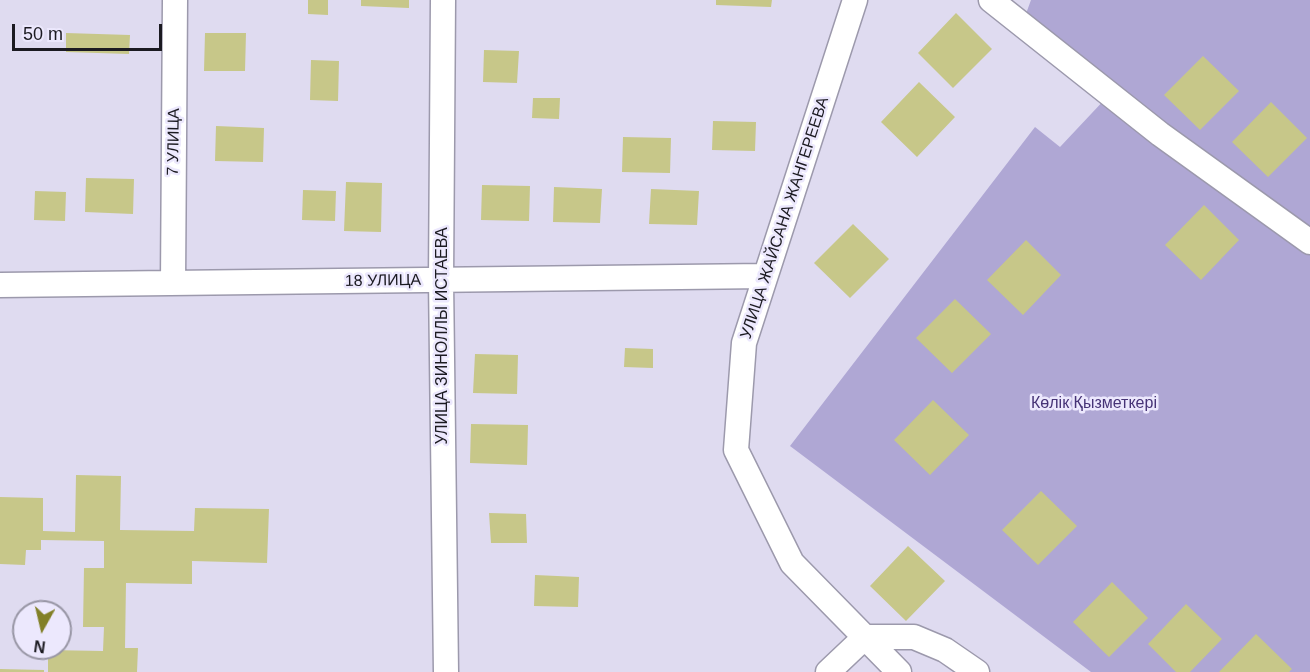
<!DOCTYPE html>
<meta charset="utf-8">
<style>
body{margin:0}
#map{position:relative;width:1310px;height:672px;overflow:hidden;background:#dfdbf0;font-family:Arial,sans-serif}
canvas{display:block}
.north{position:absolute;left:12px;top:600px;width:60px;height:60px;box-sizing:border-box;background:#ece8fd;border:2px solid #9896a5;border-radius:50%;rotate:188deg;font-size:16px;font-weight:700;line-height:24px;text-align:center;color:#1b1a21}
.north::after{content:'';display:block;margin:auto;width:21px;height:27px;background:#828028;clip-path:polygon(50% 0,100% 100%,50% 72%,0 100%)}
.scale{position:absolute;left:12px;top:24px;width:150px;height:27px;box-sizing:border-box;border:3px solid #1b1a21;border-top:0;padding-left:8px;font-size:18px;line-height:21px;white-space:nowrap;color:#1b1a21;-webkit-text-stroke:4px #ece8fd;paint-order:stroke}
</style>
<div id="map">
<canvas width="1310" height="672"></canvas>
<div class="north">N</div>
<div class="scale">50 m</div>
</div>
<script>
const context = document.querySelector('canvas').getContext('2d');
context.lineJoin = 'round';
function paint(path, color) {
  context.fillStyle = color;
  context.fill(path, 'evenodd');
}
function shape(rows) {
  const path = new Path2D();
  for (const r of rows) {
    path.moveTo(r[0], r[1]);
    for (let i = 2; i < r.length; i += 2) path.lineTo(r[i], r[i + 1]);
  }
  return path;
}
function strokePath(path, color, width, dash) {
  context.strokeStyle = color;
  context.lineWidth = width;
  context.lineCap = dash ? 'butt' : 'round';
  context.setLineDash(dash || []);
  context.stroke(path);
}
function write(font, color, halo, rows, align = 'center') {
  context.font = font + ' Arial,sans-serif';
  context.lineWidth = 5;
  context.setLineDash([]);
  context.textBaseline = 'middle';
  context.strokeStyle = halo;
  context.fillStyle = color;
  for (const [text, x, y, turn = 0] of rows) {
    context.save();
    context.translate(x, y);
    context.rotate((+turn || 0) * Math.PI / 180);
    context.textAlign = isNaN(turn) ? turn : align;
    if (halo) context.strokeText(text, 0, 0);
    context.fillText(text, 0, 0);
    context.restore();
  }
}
const green = shape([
 [1031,0,1310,0,1310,672,1091,672,790,446,1035,127,1060,147,1107,97,1023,22]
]);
const building = shape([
 [308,0,328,0,328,15,308,14],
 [361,0,409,0,409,8,361,6],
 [716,0,772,0,771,7,716,5],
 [956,13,992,49,953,88,918,53],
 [66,33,130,35,129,54,66,52],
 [205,33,246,33,245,71,204,71],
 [484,50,519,51,517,83,483,82],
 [1203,56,1239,91,1200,130,1164,95],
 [311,60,339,61,338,101,310,100],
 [919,82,955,117,917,157,881,122],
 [533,98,560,98,559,119,532,118],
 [1271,102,1307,138,1268,177,1232,142],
 [713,121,756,122,755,151,712,150],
 [216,126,264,128,263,162,215,161],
 [623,137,671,138,670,173,622,172],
 [86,178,134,179,133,214,85,212],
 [346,182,382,183,381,232,344,231],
 [482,185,530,186,529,221,481,220],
 [554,187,602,189,600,223,553,222],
 [651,189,699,191,697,225,649,224],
 [303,190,336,191,335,221,302,220],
 [35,191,66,192,65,221,34,220],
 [1204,205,1239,240,1201,280,1165,245],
 [853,224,889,259,850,298,814,263],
 [1026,240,1061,275,1023,315,987,280],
 [955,299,991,334,952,373,916,338],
 [625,348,653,349,653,368,624,367],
 [475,354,518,355,517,394,473,393],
 [933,400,969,435,930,475,894,440],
 [471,424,528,425,527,465,470,463],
 [76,475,121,476,120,530,194,531,195,508,269,509,267,563,192,561,192,584,126,583,125,648,138,648,137,672,48,672,48,650,103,651,104,627,83,627,84,568,104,568,104,541,41,540,41,550,26,550,25,565,0,564,0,497,43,498,43,531,75,532],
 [1041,491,1077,526,1038,565,1002,530],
 [489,513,526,514,527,543,491,543],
 [908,546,945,581,906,621,870,586],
 [535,575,579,577,578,607,534,606],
 [1112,582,1148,618,1109,657,1073,622],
 [1186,604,1222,639,1190,672,1176,672,1148,644],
 [1256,634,1292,669,1289,672,1219,672],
 [0,669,44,670,44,672,0,672]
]);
const minor = shape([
 [443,0,441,280,446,672],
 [855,0,744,343,736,450,792,563,899,672],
 [991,0,1160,134,1310,242],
 [173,283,175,0],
 [0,285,765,276],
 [828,672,865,637,914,637,945,650,977,672]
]);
const streetNames = [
 ["7 УЛИЦА",174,142,-89],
 ["УЛИЦА ЖАЙСАНА ЖАНГЕРЕЕВА",785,218,-72],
 ["18 УЛИЦА",383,281,-1],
 ["УЛИЦА ЗИНОЛЛЫ ИСТАЕВА",443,336,-90]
];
const parkNames = [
 ["Көлік Қызметкері",1094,404]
];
paint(green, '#afa7d4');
paint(building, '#c7c789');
strokePath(minor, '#9c99ac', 27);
strokePath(minor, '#fff', 24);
write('16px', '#1b1a21', '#ece8fd', streetNames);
write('16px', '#463376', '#ece8fd', parkNames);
</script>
